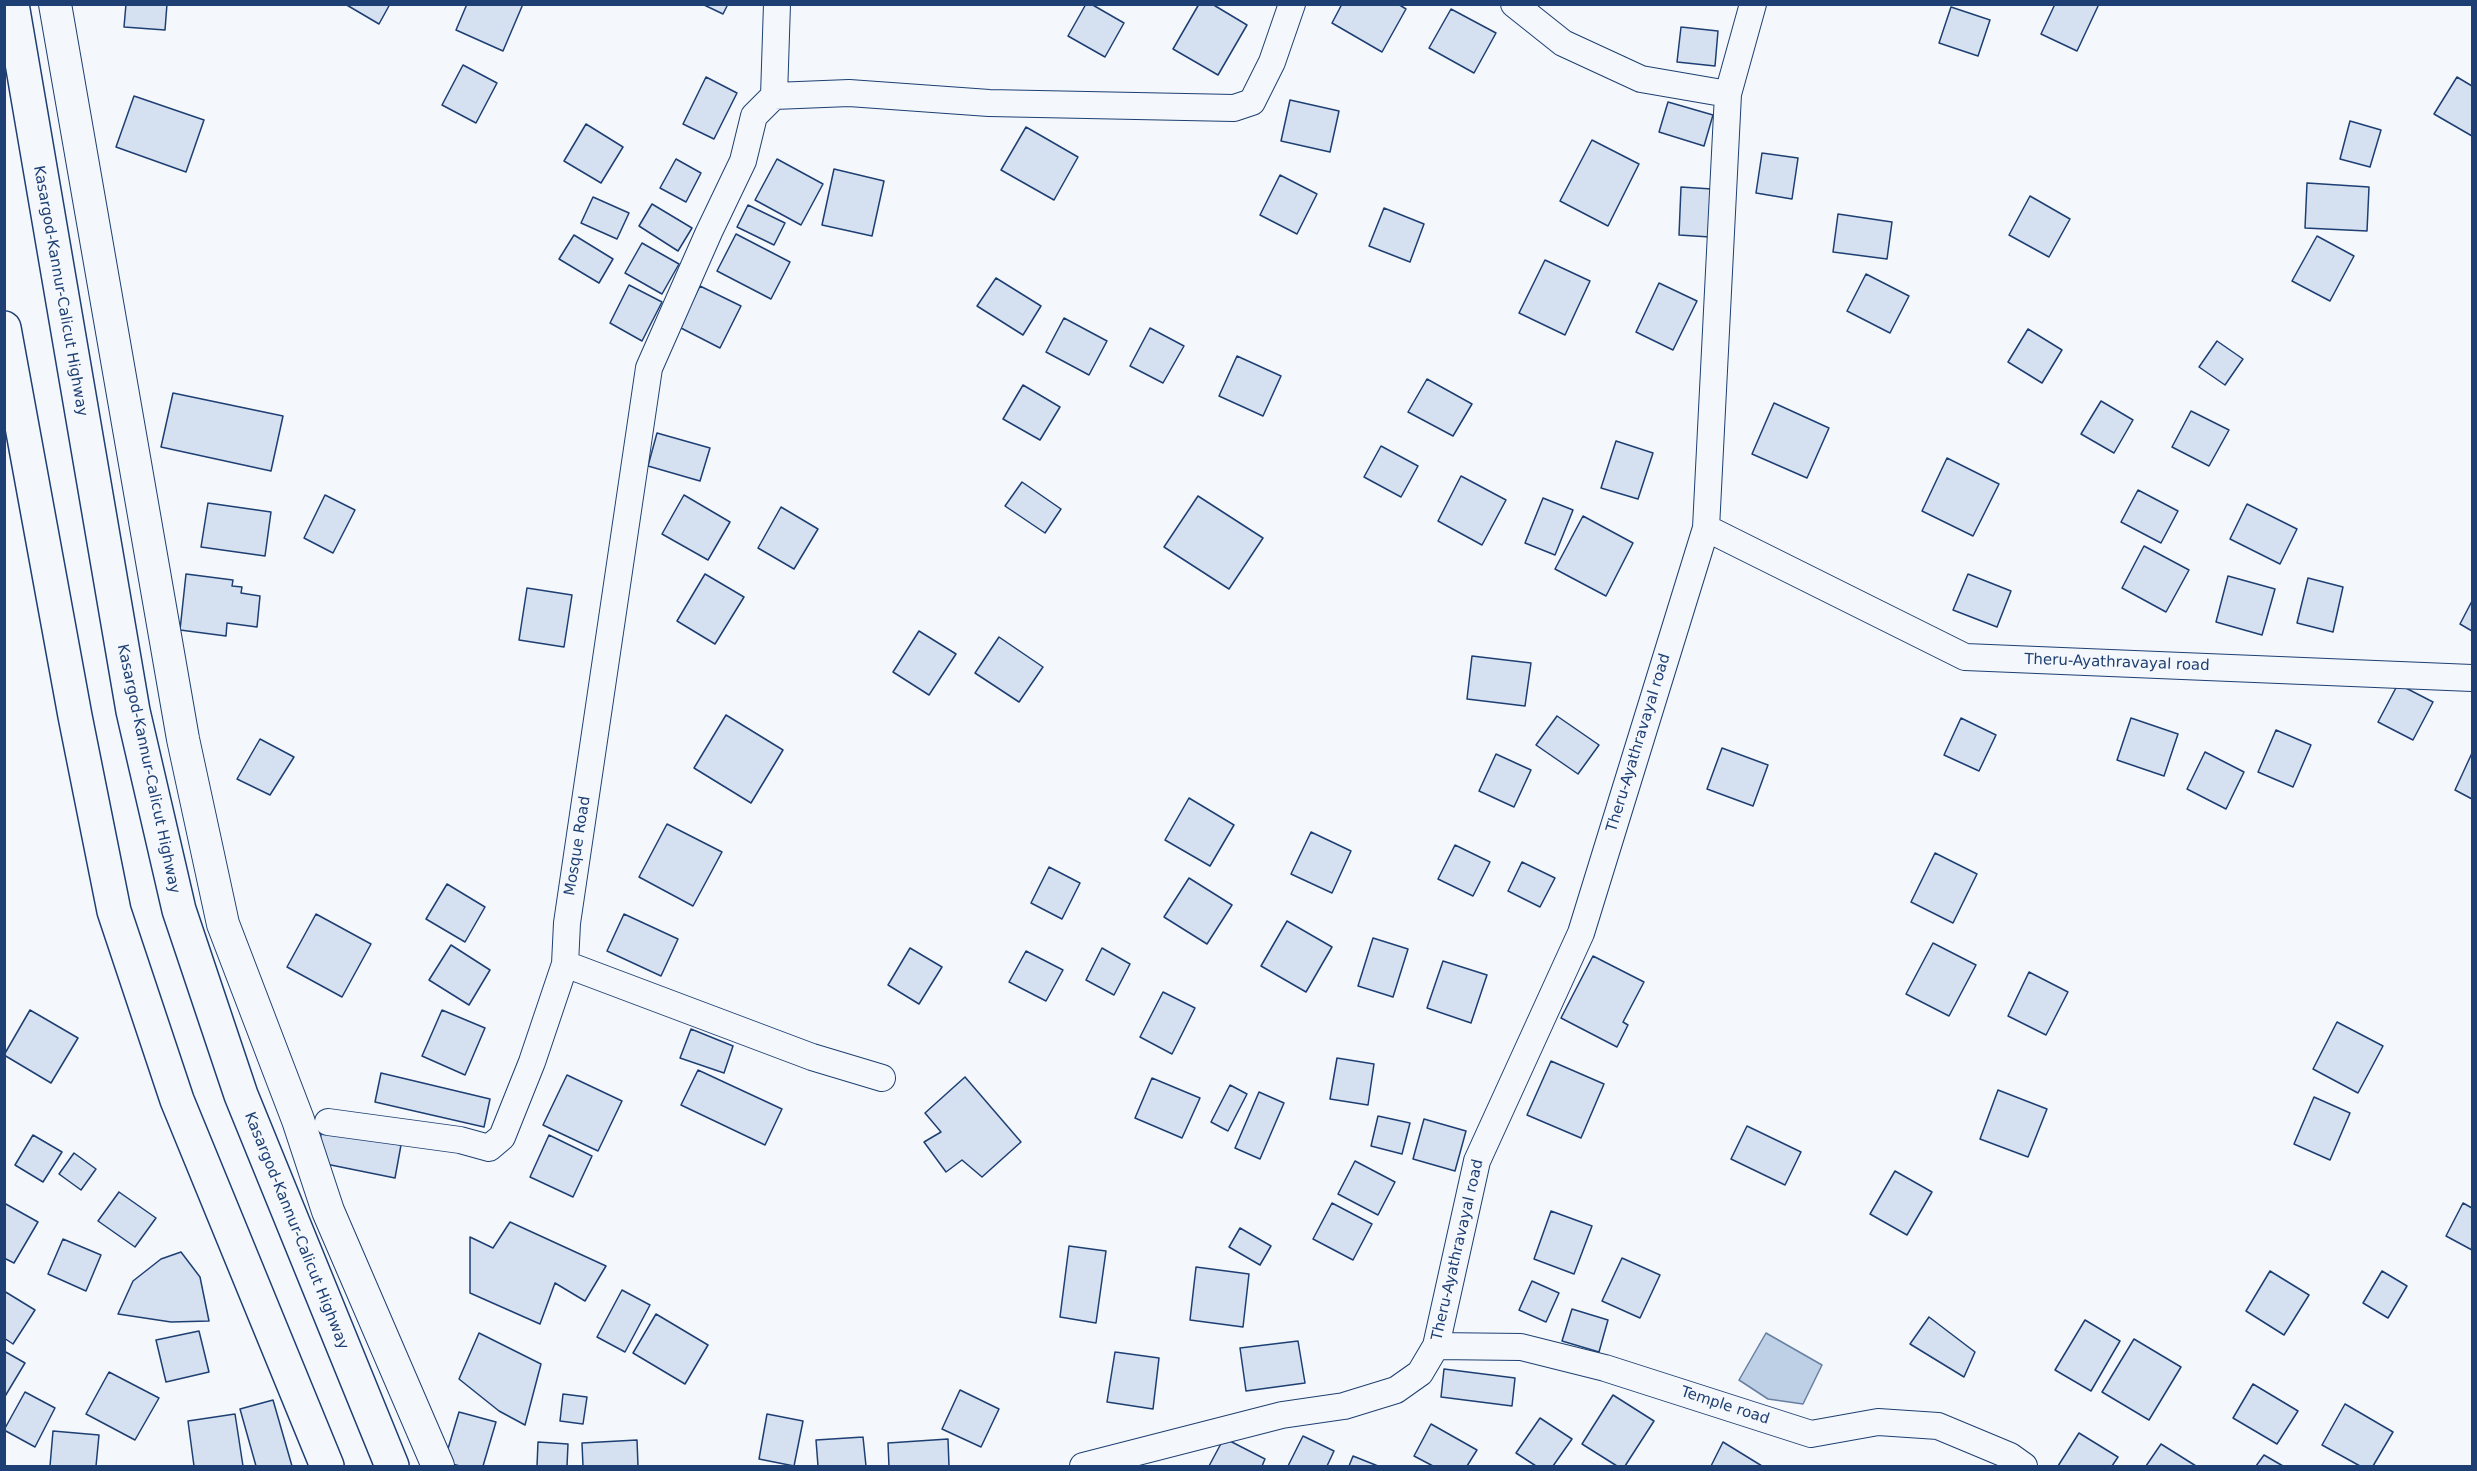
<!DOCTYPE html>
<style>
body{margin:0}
#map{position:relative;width:2477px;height:1471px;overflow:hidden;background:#f4f7fb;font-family:"DejaVu Sans",sans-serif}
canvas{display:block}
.frame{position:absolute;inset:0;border:6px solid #1d3f73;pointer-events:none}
</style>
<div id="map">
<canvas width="2477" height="1471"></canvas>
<div class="frame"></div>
</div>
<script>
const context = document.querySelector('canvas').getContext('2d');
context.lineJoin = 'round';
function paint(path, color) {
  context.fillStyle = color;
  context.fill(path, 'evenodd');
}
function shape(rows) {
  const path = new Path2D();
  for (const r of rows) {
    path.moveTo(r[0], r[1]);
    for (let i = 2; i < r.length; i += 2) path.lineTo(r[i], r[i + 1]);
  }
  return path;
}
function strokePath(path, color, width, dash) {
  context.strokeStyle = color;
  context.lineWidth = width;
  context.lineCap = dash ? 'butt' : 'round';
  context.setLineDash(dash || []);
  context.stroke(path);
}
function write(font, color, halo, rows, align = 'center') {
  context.font = font + ' "DejaVu Sans",sans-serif';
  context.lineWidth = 4.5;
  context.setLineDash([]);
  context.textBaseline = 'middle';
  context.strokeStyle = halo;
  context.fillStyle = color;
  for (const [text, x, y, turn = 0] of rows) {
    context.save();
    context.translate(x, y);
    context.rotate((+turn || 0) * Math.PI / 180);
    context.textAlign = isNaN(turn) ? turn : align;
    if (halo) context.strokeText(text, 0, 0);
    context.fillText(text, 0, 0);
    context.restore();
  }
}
const water = shape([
 [1766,1333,1822,1365,1803,1404,1768,1399,1739,1380,1766,1333]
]);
const building = shape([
 [126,4,167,4,165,30,124,27,126,4],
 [345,4,390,4,379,24,345,4],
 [467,4,523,4,503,51,456,30,467,4],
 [702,4,728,4,723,14,702,4],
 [1086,4,1091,4,1124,23,1105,57,1068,36,1086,4],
 [1199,4,1212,4,1247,25,1218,75,1173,49,1199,4],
 [1342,4,1398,4,1406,9,1382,52,1332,23,1342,4],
 [2055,4,2099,4,2077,51,2041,34,2055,4],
 [1951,7,1990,20,1978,56,1939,43,1951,7],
 [1451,9,1496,33,1474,73,1429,48,1451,9],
 [1681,27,1718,31,1715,66,1677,62,1681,27],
 [463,65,497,83,476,123,442,105,463,65],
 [706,77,737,93,714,139,683,124,706,77],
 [2457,77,2472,86,2472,136,2434,114,2457,77],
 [134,96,204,120,186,172,116,147,134,96],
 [1290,100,1339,111,1330,152,1281,141,1290,100],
 [1668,102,1713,115,1704,146,1659,132,1668,102],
 [2350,121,2381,130,2370,167,2340,159,2350,121],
 [586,124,623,147,601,183,564,161,586,124],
 [1026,127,1078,157,1054,200,1001,170,1026,127],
 [1592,140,1639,164,1608,226,1560,201,1592,140],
 [1762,153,1798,158,1792,199,1756,193,1762,153],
 [676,159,701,173,686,202,660,188,676,159],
 [777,159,823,184,801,225,755,200,777,159],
 [834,169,884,181,872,236,822,225,834,169],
 [1280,175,1317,194,1297,234,1260,215,1280,175],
 [2307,183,2369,187,2367,231,2305,228,2307,183],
 [1681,187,1712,189,1710,237,1679,235,1681,187],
 [2030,196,2070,219,2049,257,2009,235,2030,196],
 [593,197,629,213,617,239,581,223,593,197],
 [652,204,692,228,678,251,639,226,652,204],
 [748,205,785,223,774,245,737,227,748,205],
 [1384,208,1424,224,1410,262,1369,246,1384,208],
 [1838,214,1892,222,1887,259,1833,252,1838,214],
 [736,234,790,262,771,299,717,271,736,234],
 [574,235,613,259,599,283,559,259,574,235],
 [2317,236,2354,256,2330,301,2292,281,2317,236],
 [642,243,679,264,662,294,625,273,642,243],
 [1545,260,1590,281,1565,335,1519,313,1545,260],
 [1866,274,1909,296,1890,333,1847,311,1866,274],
 [996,278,1041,306,1023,335,977,306,996,278],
 [1659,283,1697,301,1673,350,1636,332,1659,283],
 [629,285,662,302,642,341,610,323,629,285],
 [700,286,741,306,720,348,679,327,700,286],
 [1064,318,1107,341,1089,375,1046,352,1064,318],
 [1150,328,1184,346,1163,383,1130,366,1150,328],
 [2028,329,2062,350,2042,383,2008,362,2028,329],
 [2217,341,2243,359,2225,385,2199,367,2217,341],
 [1237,356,1281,376,1263,416,1219,396,1237,356],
 [1427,379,1472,404,1453,436,1408,412,1427,379],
 [1023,385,1060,407,1040,440,1003,419,1023,385],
 [173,393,283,416,271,471,161,447,173,393],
 [2101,401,2133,420,2114,453,2081,434,2101,401],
 [1774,403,1829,428,1807,478,1752,454,1774,403],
 [2191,411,2229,430,2209,466,2172,447,2191,411],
 [657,433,710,448,700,481,648,466,657,433],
 [1616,441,1653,453,1638,499,1601,488,1616,441],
 [1381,446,1418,466,1401,497,1364,477,1381,446],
 [1947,458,1999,484,1973,536,1922,511,1947,458],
 [1461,476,1506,500,1482,545,1438,521,1461,476],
 [1022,482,1061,509,1045,533,1005,506,1022,482],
 [2138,490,2178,511,2161,543,2121,522,2138,490],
 [325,495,355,510,333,553,304,538,325,495],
 [684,495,730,522,708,560,662,534,684,495],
 [1198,496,1263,538,1229,589,1164,547,1198,496],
 [1543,498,1573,510,1555,555,1525,543,1543,498],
 [208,503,271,512,265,556,201,547,208,503],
 [2247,504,2297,529,2280,564,2230,539,2247,504],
 [781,507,818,529,794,569,758,548,781,507],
 [1583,516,1633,543,1606,596,1555,569,1583,516],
 [2144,546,2189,570,2166,612,2122,588,2144,546],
 [186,574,233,580,232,586,242,587,241,593,260,596,257,627,227,623,226,636,180,630,186,574],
 [705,574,744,597,715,644,677,621,705,574],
 [1968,574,2011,591,1997,627,1953,610,1968,574],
 [2228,576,2275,589,2262,635,2216,622,2228,576],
 [2308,578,2343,587,2333,632,2297,623,2308,578],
 [527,588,572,595,564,647,519,640,527,588],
 [2472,601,2472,631,2460,624,2472,601],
 [919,631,956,654,929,695,893,672,919,631],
 [999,637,1043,667,1019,702,975,673,999,637],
 [1472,656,1531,663,1525,706,1467,699,1472,656],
 [2398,684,2433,702,2413,740,2378,722,2398,684],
 [726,715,783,750,751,803,694,768,726,715],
 [1557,716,1599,745,1578,774,1536,745,1557,716],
 [1961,718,1996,735,1979,771,1944,755,1961,718],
 [2131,718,2178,734,2164,776,2117,760,2131,718],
 [2276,730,2311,745,2293,787,2258,772,2276,730],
 [260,739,294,757,270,795,237,779,260,739],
 [1722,748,1768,765,1753,806,1707,789,1722,748],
 [2205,752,2244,772,2226,809,2187,789,2205,752],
 [2472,753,2472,799,2455,790,2472,753],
 [1496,754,1531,770,1514,807,1479,791,1496,754],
 [1189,798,1234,825,1210,866,1165,840,1189,798],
 [667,824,722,852,693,906,639,877,667,824],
 [1311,832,1351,851,1332,893,1291,874,1311,832],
 [1455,845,1490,862,1473,896,1438,879,1455,845],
 [1935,853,1977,874,1953,923,1911,902,1935,853],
 [1522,862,1555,878,1540,907,1508,891,1522,862],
 [1049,867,1080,883,1062,919,1031,903,1049,867],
 [1189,878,1232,905,1207,944,1164,917,1189,878],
 [447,884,485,907,465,942,426,919,447,884],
 [316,914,371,944,342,997,287,967,316,914],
 [624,914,678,939,661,976,607,951,624,914],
 [1287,921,1332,947,1306,992,1261,966,1287,921],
 [1373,938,1408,949,1393,997,1358,986,1373,938],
 [1933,943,1976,965,1949,1016,1906,994,1933,943],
 [451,945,490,970,469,1005,429,980,451,945],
 [910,948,942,967,919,1004,888,985,910,948],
 [1102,948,1130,964,1114,995,1086,980,1102,948],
 [1026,951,1063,970,1046,1001,1009,982,1026,951],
 [1593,956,1644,982,1623,1022,1628,1025,1617,1047,1561,1018,1593,956],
 [1443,961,1487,975,1471,1023,1427,1008,1443,961],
 [2029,972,2068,992,2046,1035,2008,1016,2029,972],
 [1163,992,1195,1008,1172,1054,1140,1037,1163,992],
 [30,1010,78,1038,51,1083,4,1055,30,1010],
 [442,1010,485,1028,465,1075,422,1056,442,1010],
 [2337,1022,2383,1046,2358,1093,2313,1069,2337,1022],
 [691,1029,733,1046,724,1073,680,1058,691,1029],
 [1337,1058,1374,1064,1368,1105,1330,1099,1337,1058],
 [1551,1061,1604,1084,1581,1138,1527,1115,1551,1061],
 [698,1070,782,1109,765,1145,681,1105,698,1070],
 [381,1073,490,1099,484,1127,375,1102,381,1073],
 [567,1075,622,1101,598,1151,543,1125,567,1075],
 [965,1077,1021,1142,982,1177,962,1160,946,1172,924,1142,941,1132,925,1113,965,1077],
 [1152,1078,1200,1098,1182,1138,1135,1118,1152,1078],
 [1230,1085,1247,1094,1228,1131,1211,1122,1230,1085],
 [1998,1090,2047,1109,2028,1157,1980,1139,1998,1090],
 [1259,1092,1284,1103,1260,1159,1235,1148,1259,1092],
 [2314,1097,2350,1113,2330,1160,2294,1144,2314,1097],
 [1378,1116,1410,1123,1402,1154,1371,1146,1378,1116],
 [1424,1119,1466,1131,1455,1171,1413,1159,1424,1119],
 [1747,1126,1801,1152,1785,1185,1731,1159,1747,1126],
 [322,1129,401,1145,395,1178,316,1162,322,1129],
 [33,1135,62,1152,43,1182,15,1165,33,1135],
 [549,1135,592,1156,573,1197,530,1177,549,1135],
 [74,1153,96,1169,81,1190,59,1174,74,1153],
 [1355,1161,1395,1182,1378,1215,1338,1194,1355,1161],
 [1895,1171,1932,1192,1907,1235,1870,1214,1895,1171],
 [119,1192,156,1218,135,1247,98,1221,119,1192],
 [4,1203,38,1222,14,1263,4,1258,4,1203],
 [1332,1203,1372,1224,1353,1260,1313,1239,1332,1203],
 [2463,1203,2472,1208,2472,1250,2446,1236,2463,1203],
 [1551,1211,1592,1226,1574,1274,1534,1259,1551,1211],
 [510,1222,606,1266,585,1301,555,1283,540,1324,470,1293,470,1237,493,1248,510,1222],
 [1240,1228,1271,1246,1260,1265,1229,1247,1240,1228],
 [63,1239,101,1255,86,1291,48,1274,63,1239],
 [1069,1246,1106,1251,1096,1323,1060,1317,1069,1246],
 [181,1252,200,1277,209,1321,171,1322,118,1314,133,1281,161,1259,181,1252],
 [1622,1258,1660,1275,1640,1318,1602,1301,1622,1258],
 [1196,1267,1249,1274,1243,1327,1190,1320,1196,1267],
 [2270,1271,2309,1295,2284,1335,2246,1311,2270,1271],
 [2382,1271,2407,1286,2388,1318,2363,1303,2382,1271],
 [1532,1281,1559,1293,1546,1322,1519,1310,1532,1281],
 [622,1290,650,1305,625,1352,597,1337,622,1290],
 [4,1291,35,1310,13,1344,4,1338,4,1291],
 [1572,1309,1608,1320,1599,1352,1562,1341,1572,1309],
 [656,1314,708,1345,685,1384,633,1353,656,1314],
 [1929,1317,1975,1352,1964,1377,1910,1344,1929,1317],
 [2085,1320,2120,1341,2091,1391,2055,1370,2085,1320],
 [199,1331,209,1372,166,1382,156,1340,199,1331],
 [479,1333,541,1364,525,1425,499,1411,459,1379,479,1333],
 [2134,1339,2181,1367,2149,1420,2102,1392,2134,1339],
 [1298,1341,1305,1383,1246,1391,1240,1348,1298,1341],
 [4,1351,25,1363,4,1398,4,1351],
 [1115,1352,1159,1358,1153,1409,1107,1402,1115,1352],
 [1444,1369,1515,1378,1512,1406,1441,1397,1444,1369],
 [109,1372,159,1398,135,1440,86,1414,109,1372],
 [2253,1384,2298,1411,2277,1444,2233,1418,2253,1384],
 [960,1390,999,1409,981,1447,942,1429,960,1390],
 [25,1392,55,1408,35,1447,4,1430,25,1392],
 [563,1394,587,1397,583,1424,560,1421,563,1394],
 [1613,1395,1654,1421,1625,1466,1617,1466,1582,1444,1613,1395],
 [273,1400,292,1466,256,1466,240,1409,273,1400],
 [2345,1404,2393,1432,2373,1466,2360,1466,2322,1445,2345,1404],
 [459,1412,496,1422,483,1466,460,1466,444,1462,459,1412],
 [235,1414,243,1466,194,1466,188,1421,235,1414],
 [767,1414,803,1421,794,1466,759,1459,767,1414],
 [1540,1418,1572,1439,1553,1466,1536,1466,1516,1453,1540,1418],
 [1431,1424,1477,1450,1467,1466,1433,1466,1414,1456,1431,1424],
 [53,1431,99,1435,96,1466,50,1466,53,1431],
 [2079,1433,2118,1457,2112,1466,2058,1466,2079,1433],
 [1303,1436,1334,1451,1327,1466,1288,1466,1303,1436],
 [863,1437,866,1466,818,1466,816,1440,863,1437],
 [1224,1438,1265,1459,1262,1466,1209,1466,1224,1438],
 [948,1439,949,1466,889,1466,888,1443,948,1439],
 [637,1440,638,1466,583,1466,582,1443,637,1440],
 [538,1442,568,1444,567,1466,537,1466,538,1442],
 [1723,1442,1762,1466,1711,1466,1723,1442],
 [2161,1444,2196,1466,2146,1466,2161,1444],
 [2264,1455,2283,1466,2256,1466,2264,1455],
 [1353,1456,1378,1466,1349,1466,1353,1456]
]);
const minor = shape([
 [1514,4,1563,43,1641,79,1728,94],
 [774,96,777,4],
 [1706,528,1728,94,1753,4],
 [565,964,812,1057,882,1078],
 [328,1122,460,1140,489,1148,502,1137,532,1062,565,964,567,923,649,368,709,232,743,161,754,116,774,96,849,93,989,103,1234,108,1252,102,1272,62,1292,4],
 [1436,1346,1521,1347,1605,1368,1811,1434,1878,1422,1938,1426,2010,1456,2024,1466],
 [1083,1466,1282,1415,1344,1406,1396,1390,1420,1373,1436,1346,1477,1161,1581,933,1706,528,1965,657,2472,678]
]);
const tertiary = shape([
 [55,4,183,739,223,924,298,1120,328,1211,438,1466]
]);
const trunk = shape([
 [12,4,133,711,179,910,241,1095,392,1466],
 [4,328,75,716,114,911,177,1100,327,1466]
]);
const streetNames = [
 ["Kasargod-Kannur-Calicut Highway",60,291,80],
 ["Theru-Ayathravayal road",2117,663,2],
 ["Theru-Ayathravayal road",1639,743,-73],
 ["Kasargod-Kannur-Calicut Highway",148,769,78],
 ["Mosque Road",578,846,-81],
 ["Kasargod-Kannur-Calicut Highway",296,1231,68],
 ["Theru-Ayathravayal road",1458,1250,-77],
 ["Temple road",1725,1406,18]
];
paint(water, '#bed0e5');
strokePath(water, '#687fa3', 1.5);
paint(building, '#d5e0f0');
strokePath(building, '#1d3f73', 1.5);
strokePath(minor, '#1d3f73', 28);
strokePath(tertiary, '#1d3f73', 34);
strokePath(trunk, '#1d3f73', 36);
strokePath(minor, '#f4f7fb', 26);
strokePath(tertiary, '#f4f7fb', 32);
strokePath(trunk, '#f4f7fb', 33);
write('15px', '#1d3f73', '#f4f7fb', streetNames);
</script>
